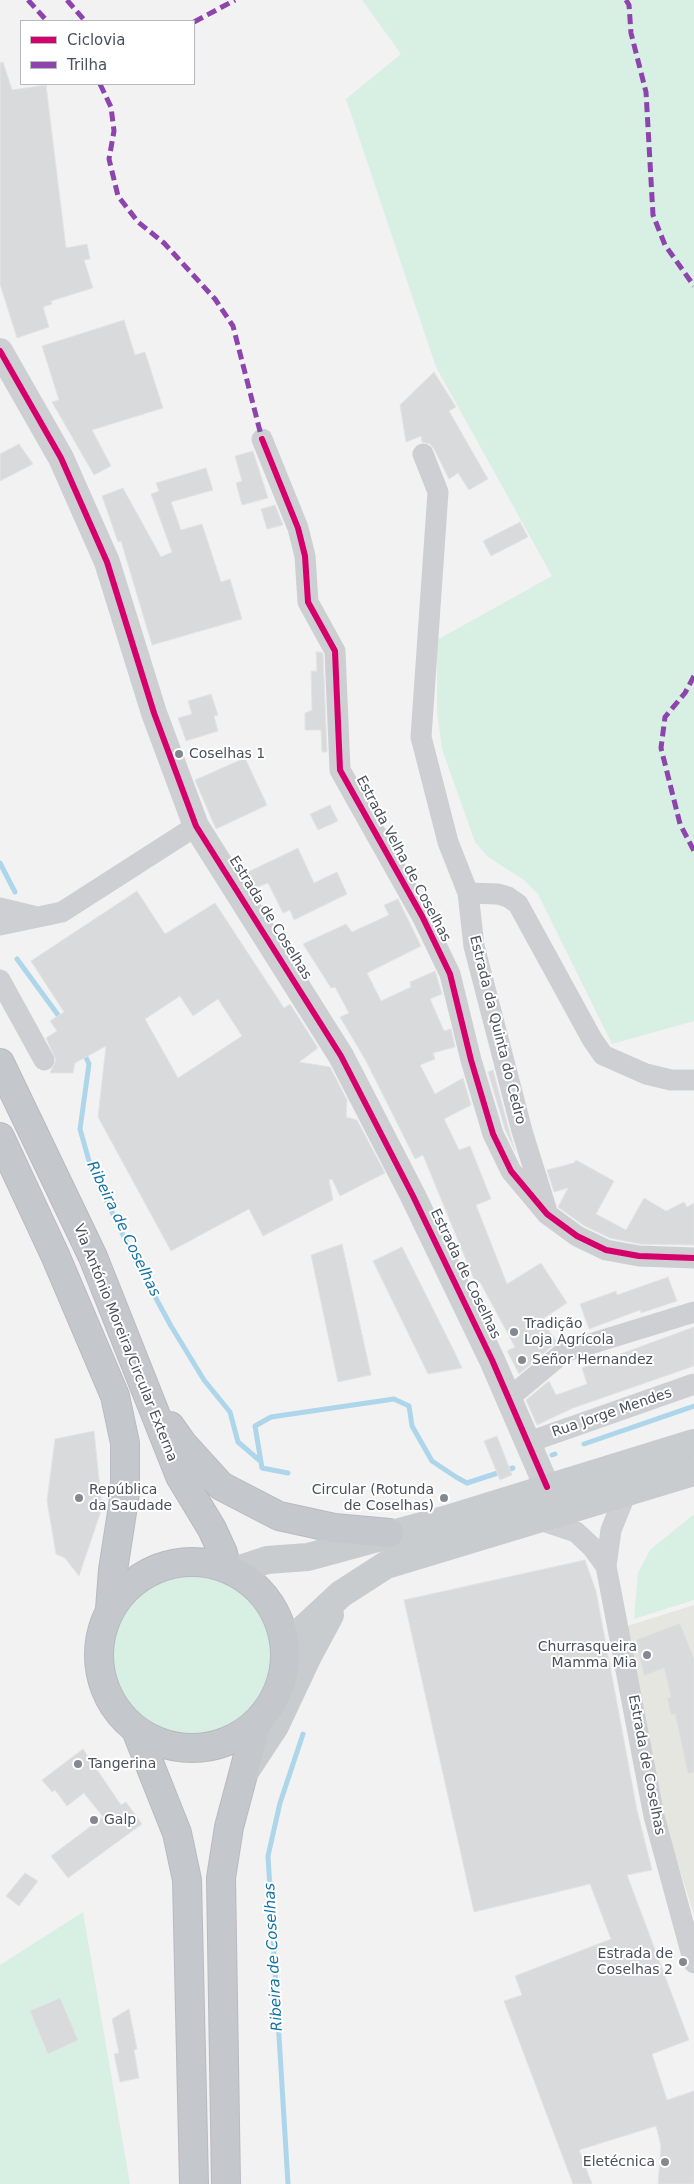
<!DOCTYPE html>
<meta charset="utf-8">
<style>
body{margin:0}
#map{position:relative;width:694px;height:2184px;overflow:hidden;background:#f2f2f2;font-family:"DejaVu Sans",sans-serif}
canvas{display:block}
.legend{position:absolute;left:20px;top:20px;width:175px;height:65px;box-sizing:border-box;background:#fff;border:1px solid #b6b9be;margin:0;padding:6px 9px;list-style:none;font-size:15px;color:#49515d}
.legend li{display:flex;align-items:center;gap:10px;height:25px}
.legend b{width:25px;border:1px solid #b6b9be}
</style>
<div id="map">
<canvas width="694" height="2184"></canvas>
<ul class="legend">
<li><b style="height:6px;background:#d6006c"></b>Ciclovia</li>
<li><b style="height:6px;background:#8e44ad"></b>Trilha</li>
</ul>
</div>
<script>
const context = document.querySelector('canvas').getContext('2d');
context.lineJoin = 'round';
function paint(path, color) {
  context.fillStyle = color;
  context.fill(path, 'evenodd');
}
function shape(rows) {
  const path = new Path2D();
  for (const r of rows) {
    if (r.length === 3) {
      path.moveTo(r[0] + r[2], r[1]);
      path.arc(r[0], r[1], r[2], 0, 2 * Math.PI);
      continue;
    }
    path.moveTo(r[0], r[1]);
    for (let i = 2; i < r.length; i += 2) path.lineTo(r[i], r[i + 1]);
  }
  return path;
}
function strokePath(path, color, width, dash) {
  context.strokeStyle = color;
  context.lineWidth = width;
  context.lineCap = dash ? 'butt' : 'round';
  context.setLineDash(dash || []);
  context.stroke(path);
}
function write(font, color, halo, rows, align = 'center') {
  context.font = font + ' "DejaVu Sans",sans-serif';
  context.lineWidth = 4;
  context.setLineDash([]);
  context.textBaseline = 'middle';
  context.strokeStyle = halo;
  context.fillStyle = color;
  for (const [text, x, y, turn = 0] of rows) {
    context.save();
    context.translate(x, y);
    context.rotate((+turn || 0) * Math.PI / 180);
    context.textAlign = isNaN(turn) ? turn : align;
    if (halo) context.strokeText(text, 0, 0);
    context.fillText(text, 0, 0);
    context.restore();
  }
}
const commercial = shape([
 [694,1605,694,1915,661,1810,624,1627]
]);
const green = shape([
 [362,0,694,0,694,1021,612,1044,538,894,524,880,488,857,475,842,442,749,437,712,437,640,552,576,436,367,346,99,401,54],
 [694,1514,694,1600,634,1619,638,1573,650,1550],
 [191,1654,81],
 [83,1912,130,2184,0,2184,0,1965]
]);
const stream = shape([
 [0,863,15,892],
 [17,959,61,1019],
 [83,1051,89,1064,80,1129,91,1168,133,1256,171,1326,204,1380,230,1412,238,1442,259,1460],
 [584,1444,694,1406],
 [552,1455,555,1454],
 [288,1473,262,1468,255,1426,271,1417,394,1399,409,1406,412,1426,432,1461,456,1477,467,1483,513,1468],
 [288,2184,268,1856,280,1803,303,1734]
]);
const building = shape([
 [3,62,12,90,46,85,66,248,87,244,90,259,84,260,93,288,51,301,52,304,43,307,49,327,17,338,0,284,0,63,3,62],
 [124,320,135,355,145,352,163,408,92,430,111,466,94,475,52,402,59,400,42,346,124,320],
 [434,372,456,407,449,411,488,479,469,490,458,473,449,479,434,449,430,444,422,442,421,436,406,442,400,405,434,372],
 [19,444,33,464,0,481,0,454,19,444],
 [253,451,268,498,242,505,236,483,242,481,235,456,253,451],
 [206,468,213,490,171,502,181,530,202,524,221,582,230,579,242,619,152,645,121,541,118,542,102,496,123,488,161,557,172,552,151,494,159,491,156,483,206,468],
 [275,505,283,525,267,529,261,509,275,505],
 [520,522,528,537,491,556,483,541,520,522],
 [316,652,321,652,323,654,327,752,322,752,321,730,305,730,305,713,312,710,311,671,317,671,316,652],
 [211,694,218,715,214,716,218,731,186,741,178,718,192,714,188,701,211,694],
 [245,758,267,805,216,829,195,780,245,758],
 [330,805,338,821,318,830,310,814,330,805],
 [298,848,314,883,337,872,347,894,294,920,290,910,283,913,268,883,255,888,246,873,298,848],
 [137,891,165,934,215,903,284,1008,290,1004,318,1048,299,1062,330,1067,347,1100,346,1117,357,1120,385,1173,340,1196,332,1179,329,1180,333,1200,263,1236,249,1209,171,1251,98,1117,106,1046,75,1063,73,1073,50,1073,56,1060,46,1038,57,1031,50,1021,64,1012,31,961,137,891],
 [180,996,193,1016,218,999,242,1036,178,1078,145,1019,180,996],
 [398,899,421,946,367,973,381,1001,411,987,410,982,435,971,442,994,430,999,444,1031,451,1029,455,1047,433,1053,435,1059,420,1065,435,1094,463,1078,471,1105,444,1119,459,1150,470,1146,491,1199,476,1205,507,1284,541,1263,567,1303,541,1320,557,1342,519,1374,507,1351,515,1347,480,1282,476,1284,423,1155,415,1159,366,1061,340,1017,349,1013,335,987,331,988,303,944,346,924,352,932,389,915,384,905,398,899],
 [493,1070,510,1134,515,1151,505,1129,488,1072,493,1070],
 [576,1160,614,1181,596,1214,626,1230,644,1198,666,1211,684,1202,687,1207,694,1203,694,1245,640,1244,610,1238,583,1225,558,1207,568,1188,554,1192,547,1170,574,1163,576,1160],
 [342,1244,371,1375,338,1382,311,1255,342,1244],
 [402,1247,455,1353,462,1368,428,1374,373,1261,402,1247],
 [668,1277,677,1301,641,1313,640,1310,589,1329,580,1304,616,1291,617,1295,668,1277],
 [694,1327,694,1366,573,1408,537,1425,526,1400,549,1381,556,1395,587,1384,582,1368,694,1327],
 [94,1431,102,1508,79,1576,65,1558,56,1554,47,1501,55,1439,94,1431],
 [497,1436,512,1475,500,1480,484,1441,497,1436],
 [585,1560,596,1591,637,1810,652,1870,627,1875,689,2040,652,2054,667,2100,694,2091,694,2184,658,2184,661,2146,656,2126,579,2150,592,2184,573,2184,504,2001,522,1995,515,1976,611,1939,590,1884,474,1912,404,1600,585,1560],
 [680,1623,694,1658,694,1773,688,1774,675,1714,671,1715,667,1698,671,1697,664,1668,644,1676,636,1640,680,1623],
 [83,1749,121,1805,126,1802,142,1824,68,1878,51,1856,103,1817,84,1793,67,1806,55,1790,52,1792,42,1780,83,1749],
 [25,1873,38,1881,19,1906,6,1896,25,1873],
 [60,1998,78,2040,48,2054,30,2011,60,1998],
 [129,2009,137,2049,134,2050,139,2078,120,2082,114,2054,119,2053,112,2019,129,2009]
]);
const minor = shape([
 [262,439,298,528,305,556,308,602,335,651,340,770,422,916,450,974,471,1060,493,1134,511,1171,547,1214,577,1236,606,1250,639,1256,694,1258],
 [423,454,438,492,421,737,448,842,468,893,474,946,522,1131,546,1208],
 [468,893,498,894,508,897,518,904,592,1039,603,1055,646,1074,671,1080,694,1080],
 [0,908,33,916],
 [0,925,62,912,196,826],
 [0,980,44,1060],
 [509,1398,564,1352,694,1312],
 [529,1442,694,1384],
 [626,1493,611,1530,606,1566,654,1816,694,1963],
 [537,1519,576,1532,592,1547,606,1566]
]);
const tertiary = shape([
 [0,351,61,458,107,562,154,713,196,826,341,1056,413,1196,492,1360,547,1487]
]);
const primary = shape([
 [234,1571,267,1560,308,1557,451,1518,694,1443],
 [285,1646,341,1594,386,1565,694,1472],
 [246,1770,275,1726,307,1658,330,1615]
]);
const trunk = shape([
 [0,1063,93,1257,180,1476,212,1529,223,1553,226,1567],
 [0,1137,55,1255,115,1396,125,1443,125,1493,113,1570,110,1609],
 [170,1426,182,1443,221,1486,279,1516,334,1528,389,1533],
 [192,1655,93],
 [136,1730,177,1833,187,1880,194,2184],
 [226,2184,221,1878,229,1827,257,1722]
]);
const quiet = shape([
 [28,0,47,21],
 [67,0,85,21],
 [626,0,629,5,631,33,646,92,653,215,665,245,694,286],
 [194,22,235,0],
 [100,84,111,107,114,131,109,159,118,196,138,222,164,243,215,299,233,326,262,439],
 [694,676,685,693,665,717,661,748,680,824,694,851]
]);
const cycleway = shape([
 [0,351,61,458,107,562,154,713,196,826,341,1056,413,1196,492,1360,547,1487],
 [262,439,298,528,305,556,308,602,335,651,340,770,422,916,450,974,471,1060,493,1134,511,1171,547,1214,577,1236,606,1250,639,1256,694,1258]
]);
const markers = [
 [179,754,5,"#848991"],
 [514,1332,5,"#848991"],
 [522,1360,5,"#848991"],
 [79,1498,5,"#848991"],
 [444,1498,5,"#848991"],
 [647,1655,5,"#848991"],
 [78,1764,5,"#848991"],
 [94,1820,5,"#848991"],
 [683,1962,5,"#848991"],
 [665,2162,5,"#848991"]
];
const poiNames = [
 ["Coselhas 1",189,754],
 ["Tradição",524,1324],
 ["Loja Agrícola",524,1340],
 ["Señor Hernandez",532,1360],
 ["República",89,1490],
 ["da Saudade",89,1506],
 ["Circular (Rotunda",434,1490,"right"],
 ["de Coselhas)",434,1506,"right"],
 ["Churrasqueira",637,1647,"right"],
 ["Mamma Mia",637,1663,"right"],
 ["Tangerina",88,1764],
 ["Galp",104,1820],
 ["Estrada de",673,1954,"right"],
 ["Coselhas 2",673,1970,"right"],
 ["Eletécnica",655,2162,"right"]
];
const streetNames = [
 ["Estrada Velha de Coselhas",403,859,62],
 ["Estrada de Coselhas",270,918,58],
 ["Estrada da Quinta do Cedro",497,1030,76],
 ["Estrada de Coselhas",465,1274,64],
 ["Via António Moreira/Circular Externa",125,1343,68],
 ["Rua Jorge Mendes",612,1413,-19],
 ["Estrada de Coselhas",646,1765,79]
];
const waterNames = [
 ["Ribeira de Coselhas",123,1229,64],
 ["Ribeira de Coselhas",274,1957,-93]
];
paint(commercial, '#e6e6e0');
paint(green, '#d8efe4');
strokePath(stream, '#aed6eb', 5);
paint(building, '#d9dadc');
strokePath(building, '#e3e3e4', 1);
strokePath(trunk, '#b7bac0', 30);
strokePath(minor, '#cdcfd2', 21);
strokePath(tertiary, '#cdcfd2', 26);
strokePath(primary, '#c9cccf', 28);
strokePath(trunk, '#c4c7cc', 28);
strokePath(quiet, '#8e44ad', 5, [10, 5]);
strokePath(cycleway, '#d6006c', 6);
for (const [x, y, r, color] of markers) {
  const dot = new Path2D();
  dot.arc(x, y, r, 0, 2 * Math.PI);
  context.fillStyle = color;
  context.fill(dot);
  strokePath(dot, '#fff', 2);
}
write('14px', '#49515d', '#fff', poiNames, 'left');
write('14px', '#49515d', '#fff', streetNames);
write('italic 15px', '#1473a5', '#fff', waterNames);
</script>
